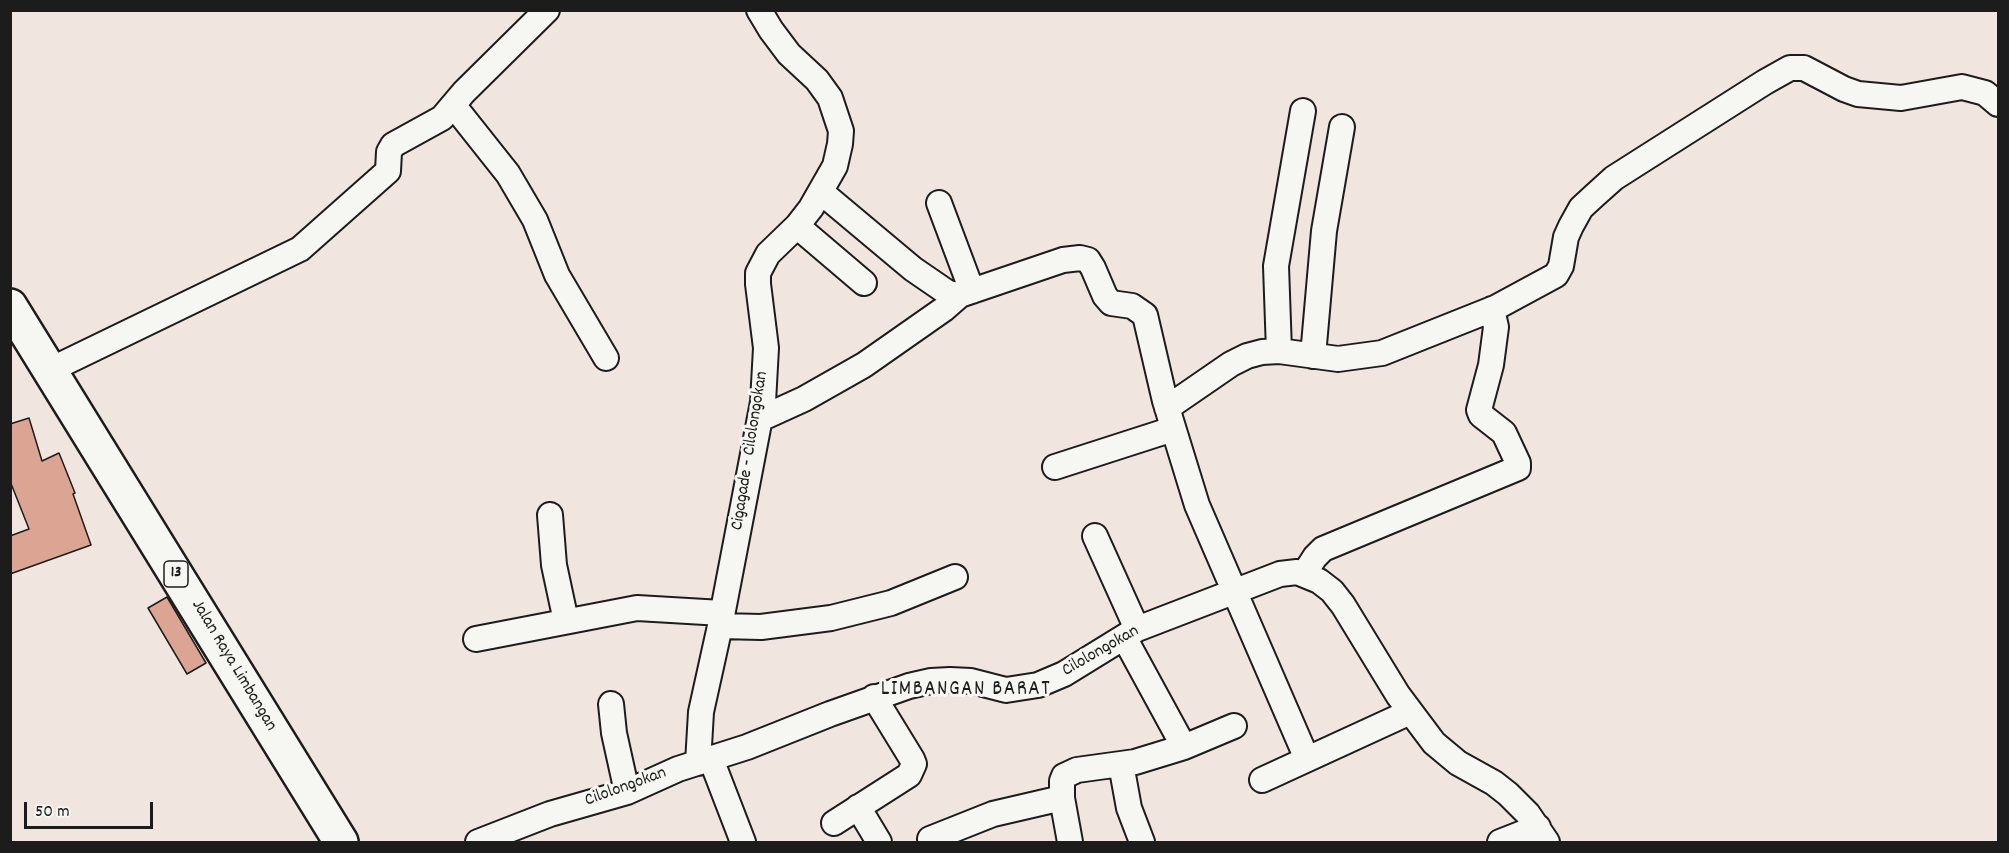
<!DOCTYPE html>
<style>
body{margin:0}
#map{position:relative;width:2009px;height:853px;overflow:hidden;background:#f1e6df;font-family:Dekko,sans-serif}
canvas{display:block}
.frame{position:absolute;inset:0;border:12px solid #1c1c1c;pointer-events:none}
.scale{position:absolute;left:24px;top:802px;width:129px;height:27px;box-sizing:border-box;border:3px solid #1c1c1c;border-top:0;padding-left:8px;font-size:18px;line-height:21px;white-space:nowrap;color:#1c1c1c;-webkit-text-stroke:4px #f6f6f2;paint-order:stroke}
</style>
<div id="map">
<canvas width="2009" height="853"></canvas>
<div class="frame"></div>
<div class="scale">50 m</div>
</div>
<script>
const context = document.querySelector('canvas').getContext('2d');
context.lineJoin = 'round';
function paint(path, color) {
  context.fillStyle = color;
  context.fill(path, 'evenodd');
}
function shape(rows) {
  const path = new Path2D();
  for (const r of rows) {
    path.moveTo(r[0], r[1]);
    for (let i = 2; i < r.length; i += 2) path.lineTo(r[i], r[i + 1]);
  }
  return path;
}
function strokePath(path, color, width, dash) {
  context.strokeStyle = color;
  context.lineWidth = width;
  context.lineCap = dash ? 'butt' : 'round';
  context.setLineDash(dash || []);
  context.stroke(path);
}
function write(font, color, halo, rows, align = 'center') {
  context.font = font + ' Dekko,sans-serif';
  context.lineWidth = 6;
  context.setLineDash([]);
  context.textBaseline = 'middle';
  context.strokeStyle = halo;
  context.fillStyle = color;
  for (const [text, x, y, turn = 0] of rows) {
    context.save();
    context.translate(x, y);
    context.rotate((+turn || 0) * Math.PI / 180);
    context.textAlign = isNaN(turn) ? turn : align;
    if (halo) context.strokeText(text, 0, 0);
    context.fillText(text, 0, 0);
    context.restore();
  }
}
const building = shape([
 [29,418,42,461,59,453,75,493,73,494,91,545,10,574,10,536,29,529,10,481,10,424,29,418],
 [167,597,206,663,187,674,148,608,167,597]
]);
const minor = shape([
 [454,106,508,174,535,220,557,275,606,358],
 [821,192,913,269,948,293,960,295,1063,260,1080,258,1088,260,1093,268,1105,296,1111,303,1132,306,1145,315,1165,401,1197,505,1307,759],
 [939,203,972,291],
 [797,226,864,283],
 [1279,351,1276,266,1303,111],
 [1313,356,1324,231,1342,127],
 [50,370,300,249,388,171,389,152,393,145,442,118,464,92,547,10],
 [1167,408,1231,364,1247,356,1262,352,1279,351,1338,359,1382,353,1495,308,1556,275,1561,266,1566,237,1571,226,1581,208,1594,196,1614,178,1765,82,1790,68,1804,68,1844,89,1858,94,1901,98,1962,87,1985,93,1998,104],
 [760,419,804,399,864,365,944,309,960,295],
 [1055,467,1173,429],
 [550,515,554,565,566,621],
 [1095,536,1137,629],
 [1304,574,1315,557,1323,549,1518,468,1518,463,1504,433,1481,415,1479,410,1491,365,1496,327,1492,309],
 [720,626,761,627,831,618,891,603,955,577],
 [1124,637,1184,747],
 [476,639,637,608,722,613],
 [611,704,614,733,627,792],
 [711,759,743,842],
 [698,763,701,712,720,626,763,402,766,348,758,284,758,273,768,254,797,226,811,208,835,166,840,144,841,131,830,98,817,80,789,54,771,30,759,10],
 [1121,764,1129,808,1142,842],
 [1262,780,1410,712],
 [858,807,879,842],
 [834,823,909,775,914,764,912,759,874,697],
 [930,839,993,814,1062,798],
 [478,842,550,814,627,792,678,769,747,747,830,714,909,686,931,681,950,680,971,681,1006,690,1038,685,1064,674,1137,629,1280,574,1297,572,1319,581,1332,591,1343,605,1398,695,1434,743,1458,763,1494,783,1508,794,1528,814,1547,842],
 [1070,842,1062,798,1062,781,1064,776,1077,770,1135,762,1184,747,1234,726],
 [1500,842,1538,827]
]);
const highway = shape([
 [10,306,341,842]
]);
const shields = [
 [176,574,24]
];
const shieldNames = [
 ["13",176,574]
];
const streetNames = [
 ["Cigagade - Cilolongokan",751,451,-81],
 ["Cilolongokan",1101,652,-30],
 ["Jalan Raya Limbangan",233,666,59],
 ["Cilolongokan",626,788,-20]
];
const quarterNames = [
 ["LIMBANGAN BARAT",966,691]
];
paint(building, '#dca593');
strokePath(building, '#1c1c1c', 1.5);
strokePath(minor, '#1c1c1c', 28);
strokePath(highway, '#1c1c1c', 38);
strokePath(minor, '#f6f6f2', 24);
strokePath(highway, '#f6f6f2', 33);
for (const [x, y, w] of shields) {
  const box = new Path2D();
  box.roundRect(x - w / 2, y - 13, w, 26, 4.5);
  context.fillStyle = '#f6f6f2';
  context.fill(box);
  strokePath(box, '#1c1c1c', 1.5);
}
write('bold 16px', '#1c1c1c', null, shieldNames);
write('18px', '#1c1c1c', '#f6f6f2', streetNames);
context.letterSpacing = '1.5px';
write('21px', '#1c1c1c', '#f6f6f2', quarterNames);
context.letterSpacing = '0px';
</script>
